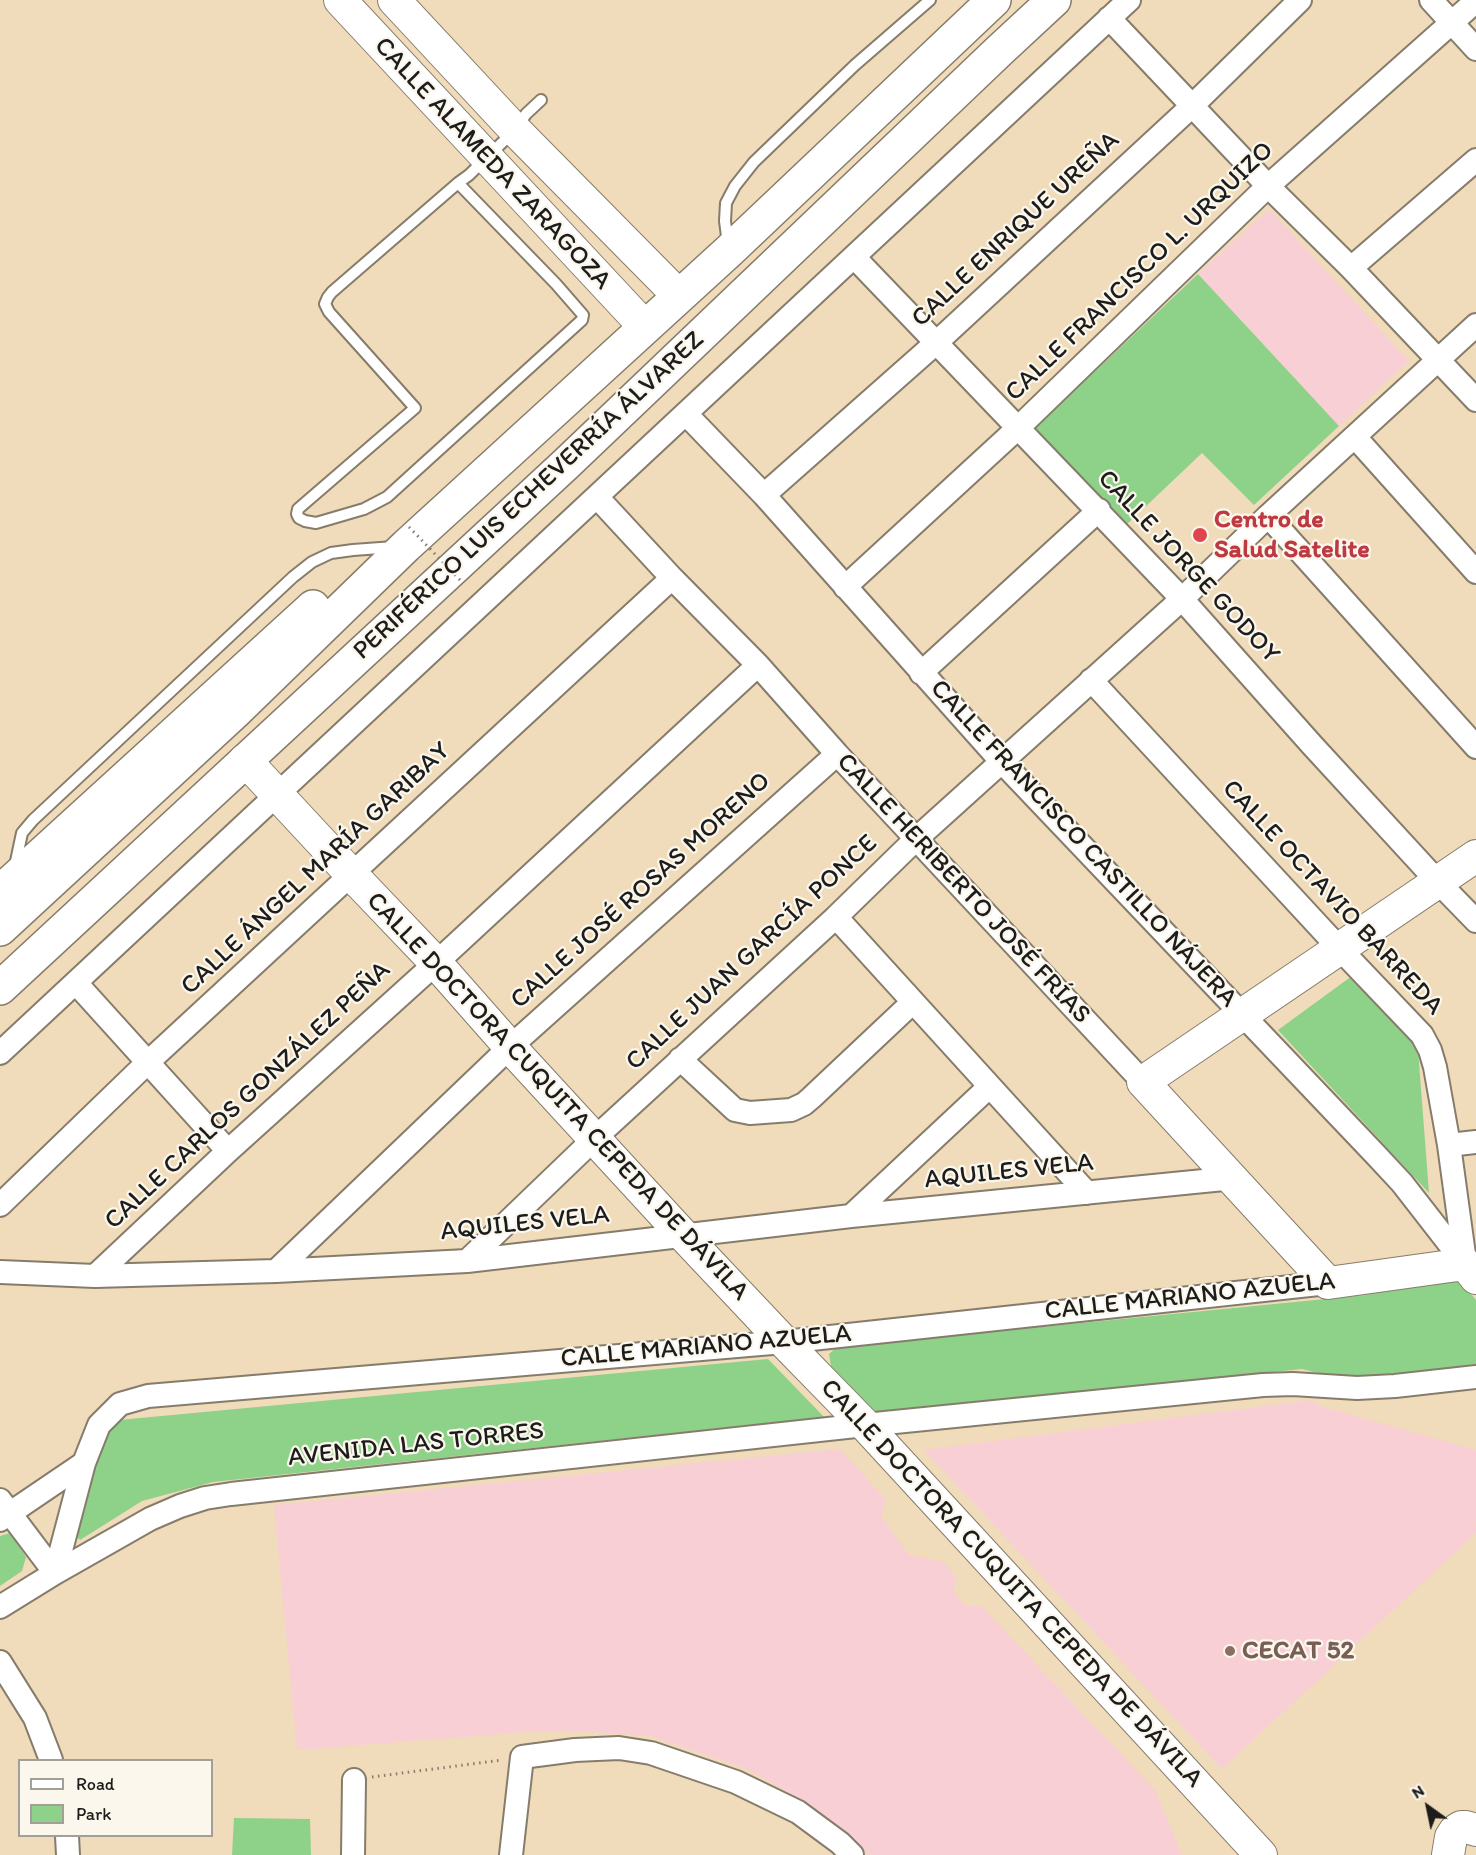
<!DOCTYPE html>
<meta charset="utf-8">
<style>
body{margin:0}
#map{position:relative;width:1476px;height:1855px;overflow:hidden;background:#f0dbba;font-family:Itim,sans-serif}
canvas{display:block}
.legend{position:absolute;left:18px;top:1759px;width:195px;height:78px;box-sizing:border-box;background:#fbf7ec;border:2px solid #a29f99;margin:0;padding:8px 10px;list-style:none;font-size:18px;color:#1c1c1c}
.legend li{display:flex;align-items:center;gap:12px;height:30px}
.legend b{width:30px;border:2px solid #a29f99}
.north{position:absolute;left:1398px;top:1777px;width:60px;height:60px;-webkit-text-stroke:4px #fbf7ec;paint-order:stroke;rotate:327deg;font-size:16px;font-weight:700;line-height:24px;text-align:center;color:#1c1c1c}
.north::after{content:'';display:block;margin:auto;width:21px;height:27px;background:#1c1c1c;clip-path:polygon(50% 0,100% 100%,50% 72%,0 100%)}
</style>
<div id="map">
<canvas width="1476" height="1855"></canvas>
<ul class="legend">
<li><b style="height:8px;background:#fff"></b>Road</li>
<li><b style="height:16px;background:#8ed189"></b>Park</li>
</ul>
<div class="north">N</div>
</div>
<script>
const context = document.querySelector('canvas').getContext('2d');
context.lineJoin = 'round';
function paint(path, color) {
  context.fillStyle = color;
  context.fill(path, 'evenodd');
}
function shape(rows) {
  const path = new Path2D();
  for (const r of rows) {
    path.moveTo(r[0], r[1]);
    for (let i = 2; i < r.length; i += 2) path.lineTo(r[i], r[i + 1]);
  }
  return path;
}
function strokePath(path, color, width, dash) {
  context.strokeStyle = color;
  context.lineWidth = width;
  context.lineCap = dash ? 'butt' : 'round';
  context.setLineDash(dash || []);
  context.stroke(path);
}
function write(font, color, halo, rows, align = 'center') {
  context.font = font + ' Itim,sans-serif';
  context.lineWidth = 4.5;
  context.setLineDash([]);
  context.textBaseline = 'middle';
  context.strokeStyle = halo;
  context.fillStyle = color;
  for (const [text, x, y, turn = 0] of rows) {
    context.save();
    context.translate(x, y);
    context.rotate((+turn || 0) * Math.PI / 180);
    context.textAlign = isNaN(turn) ? turn : align;
    if (halo) context.strokeText(text, 0, 0);
    context.fillText(text, 0, 0);
    context.restore();
  }
}
const built = shape([
 [1269,209,1409,361,1339,426,1198,274],
 [1312,1400,1320,1406,1476,1450,1476,1533,1222,1769,924,1450],
 [840,1449,886,1500,881,1516,909,1555,944,1562,956,1577,954,1591,965,1606,981,1606,1155,1790,1182,1855,868,1855,830,1819,781,1788,744,1768,650,1736,593,1732,528,1732,297,1750,274,1505]
]);
const green = shape([
 [1198,274,1339,426,1254,505,1202,453,1124,527,1034,429],
 [1352,976,1418,1050,1429,1193,1278,1030],
 [1456,1275,1476,1300,1476,1364,1348,1381,1302,1369,876,1413,831,1366,829,1354,837,1347,1366,1295,1384,1282],
 [768,1359,824,1417,213,1482,142,1501,80,1540,73,1533,104,1428,119,1420],
 [10,1533,26,1557,22,1571,0,1586,0,1536],
 [234,1818,310,1819,311,1855,232,1855]
]);
const path = shape([
 [372,1777,502,1760]
]);
const lane = shape([
 [458,183,556,284,583,315,582,320,387,497,364,509,316,523,305,521,299,518,297,514,298,509,415,408,329,312,325,304,328,297,332,292,458,183,469,175,515,130,526,114,541,100],
 [728,244,725,221,726,203,735,186,754,162,855,65,930,0],
 [15,866,22,833,33,820,293,577,312,562,331,553,353,550,394,547]
]);
const street = shape([
 [1431,0,1476,49],
 [1109,18,1268,186,1351,268,1476,400],
 [854,257,1182,599,1312,745,1438,882,1476,921],
 [1351,268,1476,160],
 [686,414,764,495,1001,761,1375,1154,1402,1183,1465,1264],
 [1355,437,1476,572],
 [764,495,937,342,1192,106,1300,0],
 [597,497,672,578,758,665,837,754,1143,1082],
 [1268,516,1476,747],
 [845,587,1019,427,1268,186,1476,1],
 [921,673,1099,510],
 [1091,680,1340,949,1422,1035,1430,1050,1435,1067,1449,1145,1465,1262],
 [836,917,1087,1193],
 [76,983,228,1151],
 [0,1053,1129,0],
 [680,1059,735,1110,750,1113,791,1110,804,1104,811,1098,913,1002],
 [1449,1145,1476,1142],
 [0,1205,147,1063,672,578],
 [851,1216,989,1087],
 [467,1261,595,1138,836,917,916,839,1182,599,1268,516,1476,325],
 [276,1271,510,1047,837,754],
 [0,1272,95,1276,276,1271,467,1261,851,1216,1234,1178],
 [95,1276,228,1151,436,963,758,665],
 [0,1500,55,1573],
 [0,1520,84,1463],
 [55,1573,84,1463,99,1425,120,1404,148,1396,784,1342,1328,1283],
 [0,1607,55,1573,150,1519,180,1506,205,1498,231,1494,865,1425,1263,1385,1293,1384,1357,1388,1395,1386,1476,1377],
 [0,1662,35,1718,51,1760],
 [67,1836,68,1855],
 [353,1855,354,1780],
 [511,1855,522,1757,575,1750,619,1748,651,1753,736,1782,798,1812,840,1843,852,1855]
]);
const secondary = shape([
 [340,0,645,327],
 [394,0,515,130,679,296],
 [245,760,352,875,436,963,510,1047,683,1235,784,1342,865,1425,1261,1855],
 [1476,856,1143,1082,1328,1283,1465,1264,1476,1278],
 [1448,1855,1451,1837,1455,1831,1461,1827,1466,1827,1476,1830]
]);
const highway = shape([
 [0,892,313,607],
 [0,929,234,713,406,546,729,251,994,0],
 [0,988,566,464,999,51,1054,0]
]);
const pathBridge = shape([
 [409,527,461,581]
]);
const markers = [
 [1200,535,8,"#e0444e"],
 [1230,1651,6,"#8d6e63"]
];
const streetNames = [
 ["CALLE ALAMEDA ZARAGOZA",492,164,47],
 ["CALLE ENRIQUE UREÑA",1016,230,-43],
 ["CALLE FRANCISCO L. URQUIZO",1140,272,-44],
 ["PERIFÉRICO LUIS ECHEVERRÍA ÁLVAREZ",529,496,-43],
 ["CALLE JORGE GODOY",1188,567,47],
 ["CALLE FRANCISCO CASTILLO NÁJERA",1083,844,47],
 ["CALLE ÁNGEL MARÍA GARIBAY",316,869,-43],
 ["CALLE HERIBERTO JOSÉ FRÍAS",963,889,47],
 ["CALLE JOSÉ ROSAS MORENO",641,891,-42],
 ["CALLE OCTAVIO BARREDA",1332,898,47],
 ["CALLE JUAN GARCÍA PONCE",752,953,-43],
 ["CALLE CARLOS GONZÁLEZ PEÑA",248,1096,-43],
 ["CALLE DOCTORA CUQUITA CEPEDA DE DÁVILA",557,1097,47],
 ["AQUILES VELA",1009,1172,-6],
 ["AQUILES VELA",525,1224,-6],
 ["CALLE MARIANO AZUELA",1190,1297,-6],
 ["CALLE MARIANO AZUELA",706,1347,-5],
 ["AVENIDA LAS TORRES",416,1445,-6],
 ["CALLE DOCTORA CUQUITA CEPEDA DE DÁVILA",1011,1584,47]
];
const healthNames = [
 ["Centro de",1214,520],
 ["Salud Satelite",1214,550]
];
const educationNames = [
 ["CECAT 52",1242,1651]
];
paint(built, '#f7cfd5');
paint(green, '#8ed189');
strokePath(lane, '#867c6b', 14);
strokePath(street, '#867c6b', 26);
strokePath(secondary, '#867c6b', 34);
strokePath(highway, '#867c6b', 36);
strokePath(path, '#867c6b', 3, [1.5, 4.5]);
strokePath(lane, '#fff', 10);
strokePath(street, '#fff', 22);
strokePath(secondary, '#fff', 32);
strokePath(highway, '#fff', 33);
strokePath(pathBridge, '#867c6b', 3, [1.5, 4.5]);
for (const [x, y, r, color] of markers) {
  const dot = new Path2D();
  dot.arc(x, y, r, 0, 2 * Math.PI);
  context.fillStyle = color;
  context.fill(dot);
  strokePath(dot, '#fbf7ec', 2);
}
write('26px', '#1c1c1c', '#fbf7ec', streetNames);
write('bold 26px', '#be3a42', '#fbf7ec', healthNames, 'left');
write('bold 26px', '#785e54', '#fbf7ec', educationNames, 'left');
</script>
